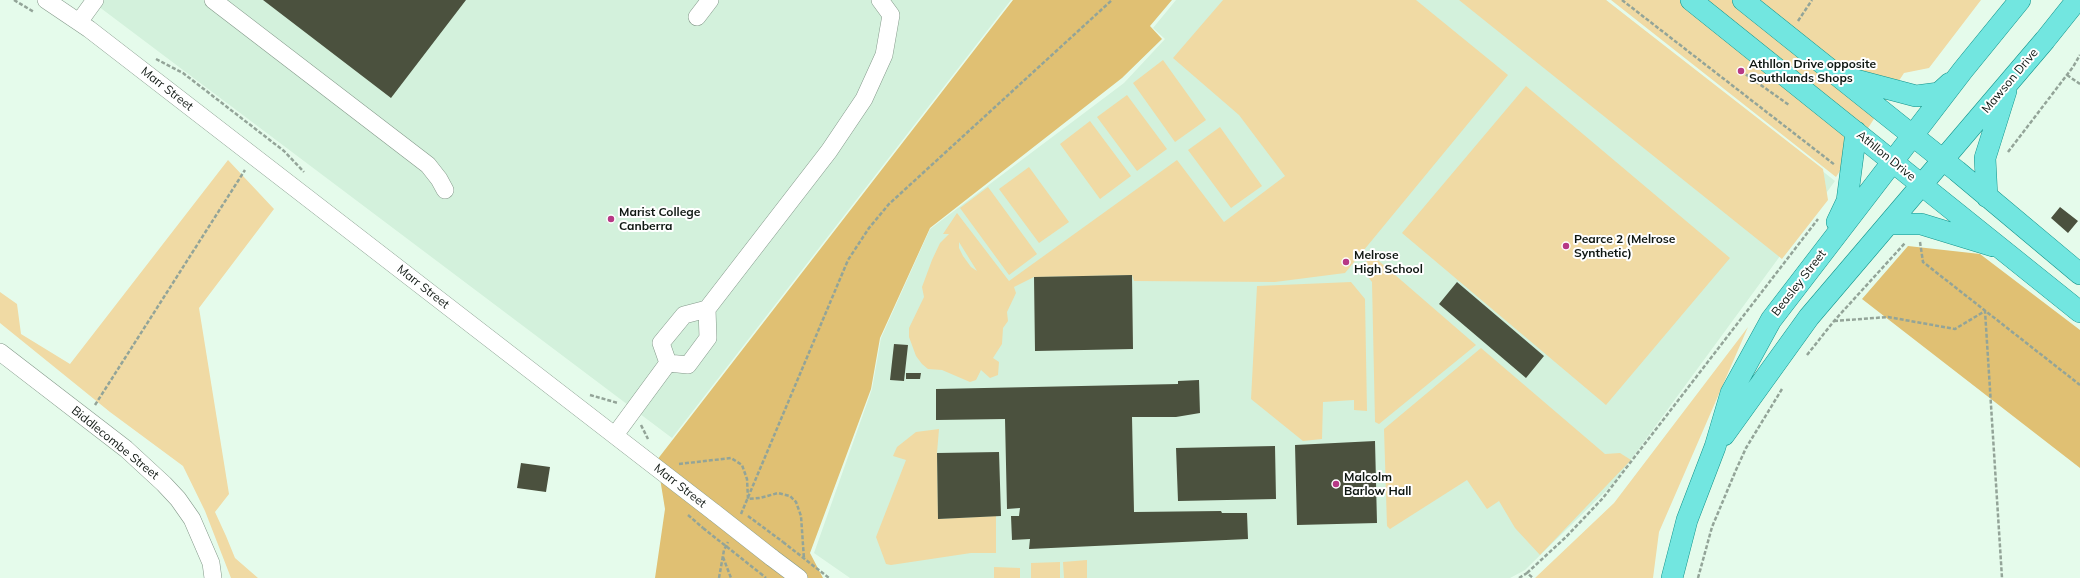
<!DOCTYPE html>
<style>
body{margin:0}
canvas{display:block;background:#e5fbeb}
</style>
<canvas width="2080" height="578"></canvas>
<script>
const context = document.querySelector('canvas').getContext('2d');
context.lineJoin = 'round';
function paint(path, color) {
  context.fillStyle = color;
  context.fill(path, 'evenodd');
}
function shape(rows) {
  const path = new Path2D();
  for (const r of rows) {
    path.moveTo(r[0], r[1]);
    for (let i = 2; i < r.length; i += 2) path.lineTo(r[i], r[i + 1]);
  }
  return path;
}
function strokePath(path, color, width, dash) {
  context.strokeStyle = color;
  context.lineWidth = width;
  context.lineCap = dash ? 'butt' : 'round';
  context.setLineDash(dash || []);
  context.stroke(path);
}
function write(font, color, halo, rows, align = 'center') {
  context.font = font + ' Mulish,sans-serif';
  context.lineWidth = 4;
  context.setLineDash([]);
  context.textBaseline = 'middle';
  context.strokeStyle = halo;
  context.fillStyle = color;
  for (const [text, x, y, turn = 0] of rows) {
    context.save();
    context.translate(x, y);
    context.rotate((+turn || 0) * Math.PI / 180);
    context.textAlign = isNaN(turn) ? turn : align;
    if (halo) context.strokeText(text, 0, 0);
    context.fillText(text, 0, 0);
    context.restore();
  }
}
const built = shape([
 [90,0,1011,0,672,438],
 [1176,0,1606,0,1835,181,1613,484,1525,570,1510,578,850,578,814,553,872,389,881,338,930,229,1124,83,1165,39,1153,28]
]);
const green = shape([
 [1223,0,1416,0,1508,75,1345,273,1275,282,1134,281,1132,275,1034,277,1014,287,1016,293,1007,312,1008,321,1003,328,1002,344,993,358,999,362,998,375,990,378,981,370,976,380,970,382,942,370,928,369,922,364,916,356,909,337,909,328,924,297,922,287,932,260,940,243,949,234,943,234,957,213,1009,281,1177,160,1224,222,1285,176,1239,115,1173,58],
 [959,241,959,242,977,271,971,267,963,256,959,248],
 [1459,0,1606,0,1823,169,1828,200,1782,259],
 [1611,0,1981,0,1929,68,1904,73,1836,177],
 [1163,60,1206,120,1175,142,1133,83],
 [1526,86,1730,258,1606,405,1402,233],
 [1127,95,1167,149,1137,171,1097,117],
 [1090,121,1131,176,1100,199,1060,144],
 [1220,127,1262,186,1231,208,1188,150],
 [228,160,274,209,199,308,229,494,215,512,226,536,235,558,258,578,231,578,205,511,183,466,110,412,0,323,0,292,17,304,21,334,70,364],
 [1029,167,1069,222,1039,243,999,189],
 [988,187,1037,254,1009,275,960,208],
 [1372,255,1476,345,1379,424,1375,422,1372,282,1361,268],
 [1351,282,1365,299,1367,411,1354,410,1354,400,1323,402,1322,439,1303,441,1251,399,1257,286],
 [1748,327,1659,532,1653,578,1535,578,1614,503],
 [1481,348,1605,454,1620,453,1631,460,1540,555,1515,528,1499,501,1487,509,1467,480,1390,529,1387,526,1384,429],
 [939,429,937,453,938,519,996,516,996,553,971,553,891,565,886,564,876,537,906,460,893,456,897,447,916,432],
 [1087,560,1087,578,1064,578,1063,562],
 [1060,562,1060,578,1031,578,1031,563],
 [994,567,1020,568,1020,578,994,578]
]);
const forest = shape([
 [1013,0,1172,0,1150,26,1162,39,1122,78,930,228,880,338,871,389,810,553,823,578,655,578,665,509,657,460],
 [1908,246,1980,254,2080,330,2080,468,1862,299]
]);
const building = shape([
 [263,0,466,0,391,98],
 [2060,207,2078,221,2068,233,2051,218],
 [1132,275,1133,349,1035,351,1034,277],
 [1457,282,1544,356,1526,378,1439,304],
 [894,344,908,345,904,381,890,380],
 [906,373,921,373,920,379,906,379],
 [1199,380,1200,413,1176,417,1132,417,1134,512,1221,511,1222,513,1247,513,1248,539,1029,549,1030,539,1012,540,1011,516,1019,516,1020,508,1007,509,1005,419,936,420,936,389,1178,384,1178,381],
 [1375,441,1377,523,1297,525,1295,445],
 [1275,446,1276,499,1178,501,1176,448],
 [999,452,1001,516,938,519,937,453],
 [521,463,550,467,546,492,517,488]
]);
const path = shape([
 [14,0,34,12],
 [1622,0,1835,165],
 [1798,21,1812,0],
 [156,59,183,73,284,151,304,172],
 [1741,71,1789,105],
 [2067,75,2080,84],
 [2008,152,2073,67,2080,55],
 [1920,242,1923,262,2080,385],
 [1834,321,1888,317,1955,329,1985,311,2002,578],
 [1807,355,1834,321,1905,243],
 [590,395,618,403],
 [95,405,245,170],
 [641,425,648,439],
 [679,464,731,458,742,465,747,479,748,499,760,498,778,493,790,496,796,502,801,516,804,559],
 [741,514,848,260,869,228,889,204,1112,0],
 [688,515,703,528],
 [783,542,829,578],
 [723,557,731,578],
 [760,573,766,578],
 [1527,573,1566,537,1603,498,1818,219],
 [719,578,724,550,728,542],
 [1519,578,1527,573,1533,578],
 [1698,578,1712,527,1736,470,1746,448,1782,389]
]);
const minor = shape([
 [46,0,89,29,715,513],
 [213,0,428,165,439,179,445,190],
 [697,17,710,0],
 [79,22,95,0],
 [0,352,126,449,164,484,178,499,192,519,211,563,213,578],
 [668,363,688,365,708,338,707,309],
 [615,435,668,363,661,343,684,315,707,309,829,151,864,99,884,55,891,15,880,0],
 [771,557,799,578]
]);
const major = shape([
 [1691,0,2080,312],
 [1743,0,1957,171,2080,274],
 [1844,77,1916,96,1939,93,1950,83],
 [1987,197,1985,158,2006,91],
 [1837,222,1847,201,1856,132],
 [1889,224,1921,224,1993,246],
 [1724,435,1809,317,2045,40,2077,0],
 [1672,578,1687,520,1715,447,1731,393,1771,320,1963,70,2020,0]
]);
const pathBridge = shape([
 [748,516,783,542],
 [703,528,760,573]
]);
const minorBridge = shape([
 [715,513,771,557]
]);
const markers = [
 [1741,71,4,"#b73885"],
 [611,219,4,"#b73885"],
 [1566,246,4,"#b73885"],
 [1346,262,4,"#b73885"],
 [1336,484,4,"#b73885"]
];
const poiNames = [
 ["Athllon Drive opposite",1749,64],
 ["Southlands Shops",1749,78],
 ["Marist College",619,212],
 ["Canberra",619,226],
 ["Pearce 2 (Melrose",1574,239],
 ["Synthetic)",1574,253],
 ["Melrose",1354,255],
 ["High School",1354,269],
 ["Malcolm",1344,477],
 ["Barlow Hall",1344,491]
];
const streetNames = [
 ["Mawson Drive",2010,81,-50],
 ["Marr Street",167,89,38],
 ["Athllon Drive",1886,156,39],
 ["Beasley Street",1799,283,-52],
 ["Marr Street",423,287,38],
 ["Biddlecombe Street",115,443,39],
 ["Marr Street",680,486,38]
];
paint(built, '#d3f1dc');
paint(green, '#f0daa4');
paint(forest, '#e0c073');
paint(building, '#4b513e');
strokePath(minor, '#84998a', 18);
strokePath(major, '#12938a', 22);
strokePath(path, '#93a498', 2.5, [4, 2]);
strokePath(minor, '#fff', 17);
strokePath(major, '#72e6e0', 21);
strokePath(minorBridge, '#84998a', 18, []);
strokePath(pathBridge, '#93a498', 2.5, [4, 2]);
strokePath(minorBridge, '#fff', 17);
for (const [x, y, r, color] of markers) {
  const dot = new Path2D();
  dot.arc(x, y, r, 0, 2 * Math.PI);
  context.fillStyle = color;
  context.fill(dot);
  strokePath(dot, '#fff', 1.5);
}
write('bold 12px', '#0f1712', '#fff', poiNames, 'left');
write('12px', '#0f1712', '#fff', streetNames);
</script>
